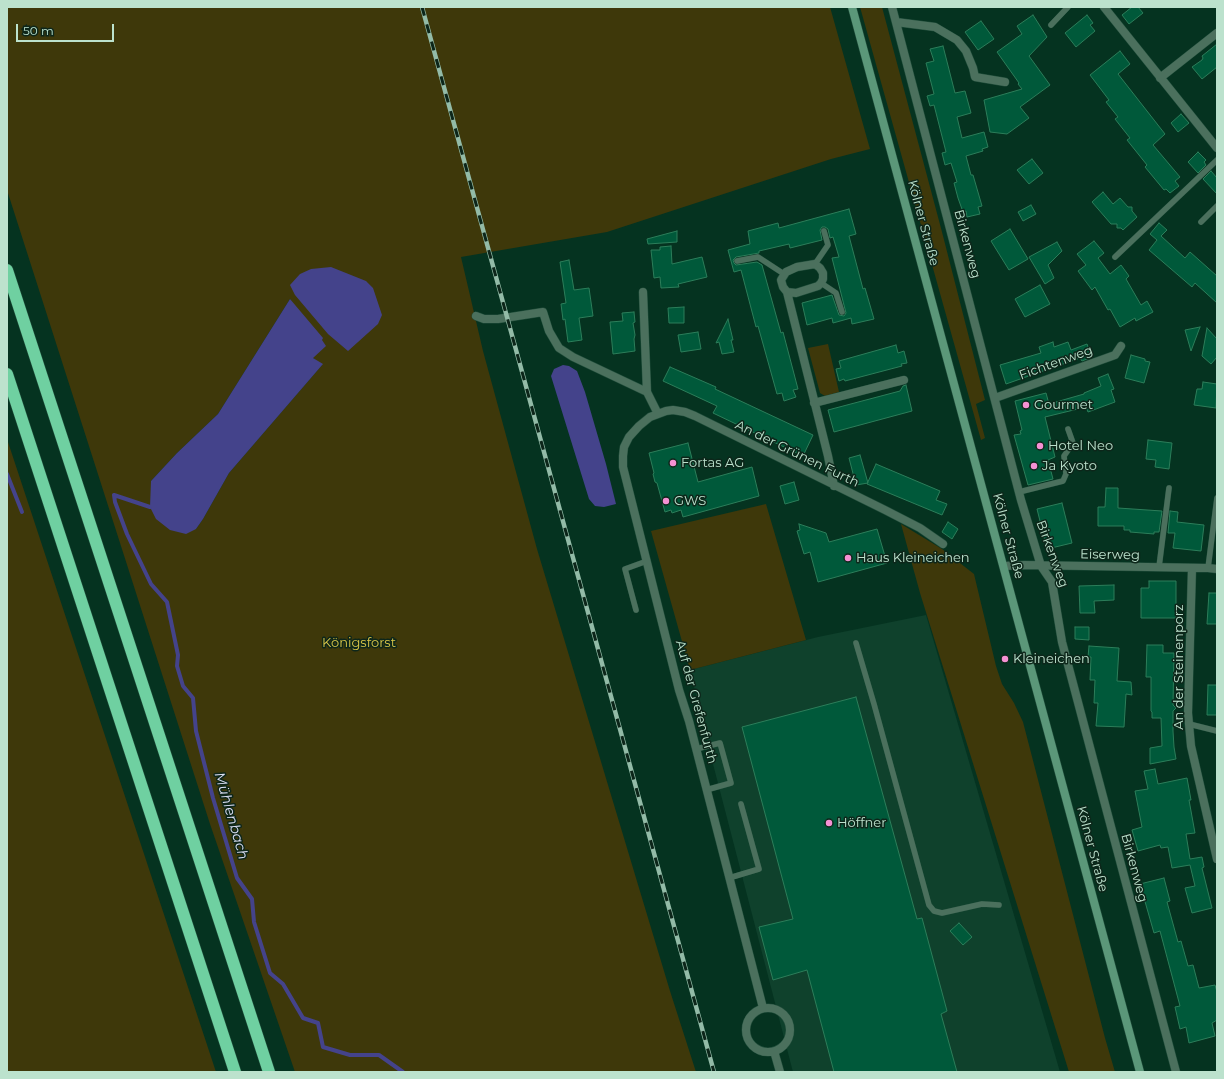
<!DOCTYPE html>
<meta charset="utf-8">
<style>
body{margin:0}
#map{position:relative;width:1224px;height:1079px;overflow:hidden;background:#053320;font-family:Montserrat,sans-serif}
canvas{display:block}
.frame{position:absolute;inset:0;border:8px solid #bce2cd;pointer-events:none}
.scale{position:absolute;left:16px;top:24px;width:98px;height:18px;box-sizing:border-box;border:2px solid #bce2cd;border-top:0;padding-left:5px;font-size:12px;line-height:14px;white-space:nowrap;color:#bce2cd;-webkit-text-stroke:3px #0d261a;paint-order:stroke}
</style>
<div id="map">
<canvas width="1224" height="1079"></canvas>
<div class="frame"></div>
<div class="scale">50 m</div>
</div>
<script>
const context = document.querySelector('canvas').getContext('2d');
context.lineJoin = 'round';
function paint(path, color) {
  context.fillStyle = color;
  context.fill(path, 'evenodd');
}
function shape(rows) {
  const path = new Path2D();
  for (const r of rows) {
    if (r.length === 3) {
      path.moveTo(r[0] + r[2], r[1]);
      path.arc(r[0], r[1], r[2], 0, 2 * Math.PI);
      continue;
    }
    path.moveTo(r[0], r[1]);
    for (let i = 2; i < r.length; i += 2) path.lineTo(r[i], r[i + 1]);
  }
  return path;
}
function strokePath(path, color, width, dash) {
  context.strokeStyle = color;
  context.lineWidth = width;
  context.lineCap = dash ? 'butt' : 'round';
  context.setLineDash(dash || []);
  context.stroke(path);
}
function write(font, color, halo, rows, align = 'center') {
  context.font = font + ' Montserrat,sans-serif';
  context.lineWidth = 3;
  context.setLineDash([]);
  context.textBaseline = 'middle';
  context.strokeStyle = halo;
  context.fillStyle = color;
  for (const [text, x, y, turn = 0] of rows) {
    context.save();
    context.translate(x, y);
    context.rotate((+turn || 0) * Math.PI / 180);
    context.textAlign = isNaN(turn) ? turn : align;
    if (halo) context.strokeText(text, 0, 0);
    context.fillText(text, 0, 0);
    context.restore();
  }
}
const built = shape([
 [926,615,1060,1072,793,1072,706,737,690,670,818,637]
]);
const green = shape([
 [7,7,830,7,870,149,831,159,607,232,461,257,483,351,537,549,670,991,696,1072,295,1072,210,824,7,190],
 [290,299,313,358,322,365,229,473,203,519,196,529,151,481,177,453,218,414],
 [860,7,882,7,942,232,985,400,976,404,985,438,981,440],
 [828,344,839,392,825,396,820,393,808,348],
 [7,439,216,1072,7,1072],
 [766,504,806,640,690,670,651,531],
 [901,524,942,549,974,574,996,666,1002,684,1014,703,1023,722,1105,1038,1115,1072,1069,1072,920,593]
]);
const water = shape([
 [331,267,366,281,373,288,382,315,378,324,348,351,328,334,295,295,290,285,300,274,311,269],
 [290,299,323,338,322,340,326,346,313,358,323,364,229,473,203,519,196,529,186,534,170,530,156,519,150,507,151,481,177,453,218,414],
 [563,365,569,366,577,371,585,392,606,464,616,504,604,507,595,506,589,499,551,376,554,369]
]);
const stream = shape([
 [7,474,22,512],
 [150,507,114,495,115,502,127,534,151,584,167,602,178,655,177,666,183,686,193,698,196,731,213,798,237,878,252,899,254,922,270,973,283,984,303,1018,318,1023,323,1047,350,1055,379,1055,403,1072]
]);
const building = shape([
 [1132,7,1138,7,1143,13,1129,24,1122,15,1132,7],
 [1033,15,1047,37,1029,56,1050,85,1020,107,1029,118,1007,134,990,132,984,100,1022,89,1018,84,1019,83,997,52,1022,34,1017,26,1033,15],
 [1087,15,1093,23,1090,25,1095,31,1076,47,1065,33,1087,15],
 [981,21,994,39,978,50,965,32,981,21],
 [1217,44,1217,67,1202,79,1192,67,1202,60,1203,58,1202,56,1217,44],
 [943,46,955,93,965,91,971,113,957,117,962,138,984,132,988,147,982,149,983,151,966,156,971,175,973,175,982,206,978,207,980,214,967,217,966,211,963,212,958,198,954,183,957,182,951,163,945,165,942,153,946,152,934,105,930,106,927,96,934,94,926,63,934,61,930,49,943,46],
 [1120,51,1130,64,1118,74,1165,134,1153,145,1180,177,1175,181,1179,186,1170,193,1166,189,1164,190,1145,167,1147,165,1127,140,1130,138,1115,119,1118,117,1106,102,1109,100,1090,75,1120,51],
 [1181,114,1189,123,1178,132,1171,123,1181,114],
 [1198,152,1206,160,1204,162,1206,165,1198,173,1188,162,1198,152],
 [1032,159,1043,173,1029,184,1017,170,1032,159],
 [1211,171,1217,178,1217,194,1203,179,1211,171],
 [1103,192,1113,204,1120,198,1128,207,1132,207,1132,211,1137,217,1123,230,1121,228,1117,228,1117,224,1111,224,1092,202,1103,192],
 [1031,205,1036,214,1023,221,1018,212,1031,205],
 [849,209,856,234,849,236,863,289,865,288,874,319,852,324,851,318,833,323,832,318,807,325,802,303,832,295,839,315,844,316,846,313,832,258,839,257,833,237,830,238,828,229,825,227,822,227,820,230,822,240,790,248,789,244,759,251,759,253,736,257,733,260,734,263,736,265,757,262,762,265,781,333,783,332,798,389,793,390,796,397,784,401,782,393,777,394,758,326,756,327,741,270,734,272,728,250,750,244,748,231,778,223,779,228,849,209],
 [1159,223,1167,230,1161,236,1185,258,1190,252,1217,276,1217,303,1195,283,1192,287,1149,250,1157,240,1150,234,1159,223],
 [1010,229,1028,259,1009,270,991,241,1010,229],
 [677,231,677,242,648,244,647,239,677,231],
 [1094,241,1104,253,1098,258,1110,274,1121,265,1129,276,1126,279,1141,305,1147,301,1153,312,1136,321,1135,318,1120,327,1110,309,1108,310,1095,287,1092,290,1078,271,1086,265,1077,254,1094,241],
 [1057,242,1062,251,1048,265,1054,278,1045,284,1029,257,1057,242],
 [671,246,672,264,702,257,707,277,678,284,679,287,661,288,660,277,654,278,651,250,660,250,660,247,671,246],
 [569,260,574,290,589,288,593,316,579,318,582,340,568,342,565,319,563,320,561,304,566,303,560,262,569,260],
 [1040,285,1050,304,1025,317,1015,299,1040,285],
 [684,307,684,323,669,323,668,308,684,307],
 [634,312,635,322,633,323,635,335,634,339,635,351,613,354,610,322,623,321,622,313,634,312],
 [728,319,733,340,731,340,734,352,722,354,719,342,716,343,728,319],
 [1200,327,1191,351,1185,330,1200,327],
 [1207,328,1217,339,1217,357,1211,364,1202,356,1207,328],
 [698,332,701,349,681,352,678,335,698,332],
 [1053,342,1054,347,1068,342,1071,350,1087,344,1092,357,1082,361,1080,358,1006,384,1000,365,1041,353,1039,347,1053,342],
 [896,345,898,353,904,351,907,363,901,364,902,366,845,381,844,379,839,381,836,369,841,368,839,361,896,345],
 [1131,355,1145,359,1145,361,1150,362,1144,383,1125,378,1131,355],
 [670,367,716,387,715,389,813,435,803,456,713,413,717,406,663,381,670,367],
 [1108,374,1114,389,1111,390,1115,402,1088,412,1086,407,1045,417,1055,457,1048,460,1053,479,1028,485,1014,435,1021,434,1020,431,1022,430,1015,401,1046,393,1049,404,1084,394,1084,393,1101,386,1098,378,1108,374],
 [1203,382,1217,384,1216,408,1194,405,1197,389,1202,389,1203,382],
 [906,385,912,411,834,432,828,410,900,391,903,386,906,385],
 [1148,440,1172,443,1169,469,1155,467,1156,460,1146,459,1148,440],
 [688,443,698,482,752,467,759,496,683,517,681,510,672,513,671,510,665,512,657,483,655,482,653,474,654,473,649,453,688,443],
 [860,455,868,483,856,485,849,458,860,455],
 [876,464,940,491,936,500,947,504,942,515,867,484,876,464],
 [794,482,799,500,785,504,780,486,794,482],
 [1106,488,1118,488,1118,508,1162,511,1159,532,1154,532,1154,534,1130,532,1130,530,1124,530,1124,526,1098,526,1098,507,1105,507,1106,488],
 [1062,503,1072,543,1047,549,1037,509,1062,503],
 [1170,511,1178,512,1177,522,1204,525,1201,551,1173,548,1175,533,1168,533,1170,511],
 [948,522,958,529,952,539,942,532,948,522],
 [799,524,826,533,829,542,877,529,887,563,818,582,810,552,804,554,797,531,800,530,799,524],
 [1149,581,1176,581,1176,618,1141,618,1141,588,1149,588,1149,581],
 [1114,585,1114,600,1094,601,1095,613,1080,613,1079,586,1114,585],
 [1209,593,1217,593,1217,624,1207,624,1209,593],
 [1075,627,1089,627,1089,640,1075,639,1075,627],
 [1147,645,1163,645,1163,653,1174,653,1173,705,1176,708,1173,711,1173,731,1174,747,1176,759,1150,764,1150,748,1162,746,1161,718,1152,718,1152,712,1151,711,1151,677,1146,677,1147,645],
 [1089,646,1119,648,1117,681,1131,682,1132,695,1126,694,1124,727,1096,726,1098,703,1094,703,1095,680,1090,680,1091,657,1088,657,1089,646],
 [1208,685,1217,685,1217,715,1207,715,1208,685],
 [856,697,917,919,922,918,947,1011,941,1014,957,1072,834,1072,807,970,773,980,759,927,793,919,742,727,856,697],
 [1155,769,1158,784,1187,778,1191,800,1189,800,1195,833,1186,834,1190,859,1202,857,1204,867,1202,868,1212,908,1192,913,1185,888,1195,886,1190,865,1172,868,1168,847,1161,848,1160,845,1138,851,1132,830,1142,827,1135,791,1148,789,1144,771,1155,769],
 [1164,878,1170,901,1167,902,1178,942,1181,941,1188,966,1193,965,1199,988,1215,985,1217,992,1217,1020,1212,1023,1215,1036,1189,1043,1186,1027,1180,1029,1175,1007,1180,1006,1160,931,1154,933,1140,884,1164,878],
 [959,923,972,937,963,945,950,931,959,923]
]);
const service = shape([
 [1051,25,1068,7],
 [1201,222,1217,206],
 [1115,257,1217,160],
 [737,261,758,257,784,274],
 [815,264,828,245,824,231],
 [821,283,836,293,842,312],
 [1019,492,1063,481,1066,474,1064,456,1073,443,1068,429],
 [1159,567,1169,488],
 [1208,568,1217,498],
 [636,610,625,569,647,561],
 [856,643,874,704,929,905,934,911,942,913,982,904,999,905],
 [1189,724,1217,731],
 [696,749,720,743,731,783,706,790],
 [729,878,759,869,741,804]
]);
const minor = shape([
 [892,7,1021,500,1041,566,1052,582,1062,642,1176,1072],
 [1104,7,1217,148],
 [896,22,935,27,957,40,966,51,973,68,975,77,1005,82],
 [1160,78,1217,33],
 [643,292,647,392],
 [787,292,796,293,818,286,821,283,823,279,823,273,820,268,815,264,797,267,786,272,781,280,783,287,787,292,828,456,834,486],
 [476,316,484,319,498,319,543,312,549,331,559,348,573,357,647,392,658,414],
 [995,398,1115,355,1121,346],
 [814,403,904,380],
 [1004,566,1024,565,1208,568,1217,569],
 [1192,568,1188,713,1191,746,1217,859],
 [763,1008,689,721,679,690,623,467,623,456,624,447,629,437,639,426,650,417,666,411,673,410,685,412,695,416,885,510,920,528,943,544],
 [768,1030,22],
 [774,1051,780,1072]
]);
const secondary = shape([
 [852,7,1140,1072]
]);
const motorway = shape([
 [7,270,269,1072],
 [7,374,235,1072]
]);
const rail = shape([
 [422,7,714,1072]
]);
const markers = [
 [1026,405,4,"#f591d3"],
 [1040,446,4,"#f591d3"],
 [673,463,4,"#f591d3"],
 [1034,466,4,"#f591d3"],
 [666,501,4,"#f591d3"],
 [848,558,4,"#f591d3"],
 [1005,659,4,"#f591d3"],
 [829,823,4,"#f591d3"]
];
const streetNames = [
 ["Kölner Straße",923,223,75],
 ["Birkenweg",967,244,75],
 ["Fichtenweg",1056,363,-20],
 ["An der Grünen Furth",797,454,26],
 ["Kölner Straße",1008,536,75],
 ["Birkenweg",1052,554,70],
 ["Eiserweg",1110,555,1],
 ["An der Steinenporz",1179,667,-90],
 ["Auf der Grefenfurth",696,702,75],
 ["Kölner Straße",1092,849,75],
 ["Birkenweg",1134,868,75]
];
const poiNames = [
 ["Gourmet",1034,405],
 ["Hotel Neo",1048,446],
 ["Fortas AG",681,463],
 ["Ja Kyoto",1042,466],
 ["GWS",674,501],
 ["Haus Kleineichen",856,558],
 ["Kleineichen",1013,659],
 ["Höffner",837,823]
];
const parkNames = [
 ["Königsforst",359,643]
];
const waterNames = [
 ["Mühlenbach",231,816,74]
];
paint(built, '#0f412c');
paint(green, '#3e380a');
paint(water, '#44438b');
strokePath(stream, '#44438b', 4);
paint(building, '#00593a');
strokePath(building, '#2c7e5a', 1);
strokePath(service, '#224f3c', 6);
strokePath(minor, '#224f3c', 9);
strokePath(secondary, '#224f3c', 9);
strokePath(motorway, '#224f3c', 13);
strokePath(service, '#4b705d', 5.5);
strokePath(minor, '#4b705d', 8);
strokePath(secondary, '#5b9779', 8);
strokePath(motorway, '#6fd0a1', 12);
strokePath(rail, '#93bba7', 4.5);
strokePath(rail, '#0d261a', 3, [9]);
for (const [x, y, r, color] of markers) {
  const dot = new Path2D();
  dot.arc(x, y, r, 0, 2 * Math.PI);
  context.fillStyle = color;
  context.fill(dot);
  strokePath(dot, '#0d261a', 1.5);
}
write('13px', '#bce2cd', '#0d261a', streetNames);
write('13px', '#bce2cd', '#0d261a', poiNames, 'left');
write('13px', '#dac748', '#0d261a', parkNames);
write('italic 14px', '#dee0f5', '#0d261a', waterNames);
</script>
